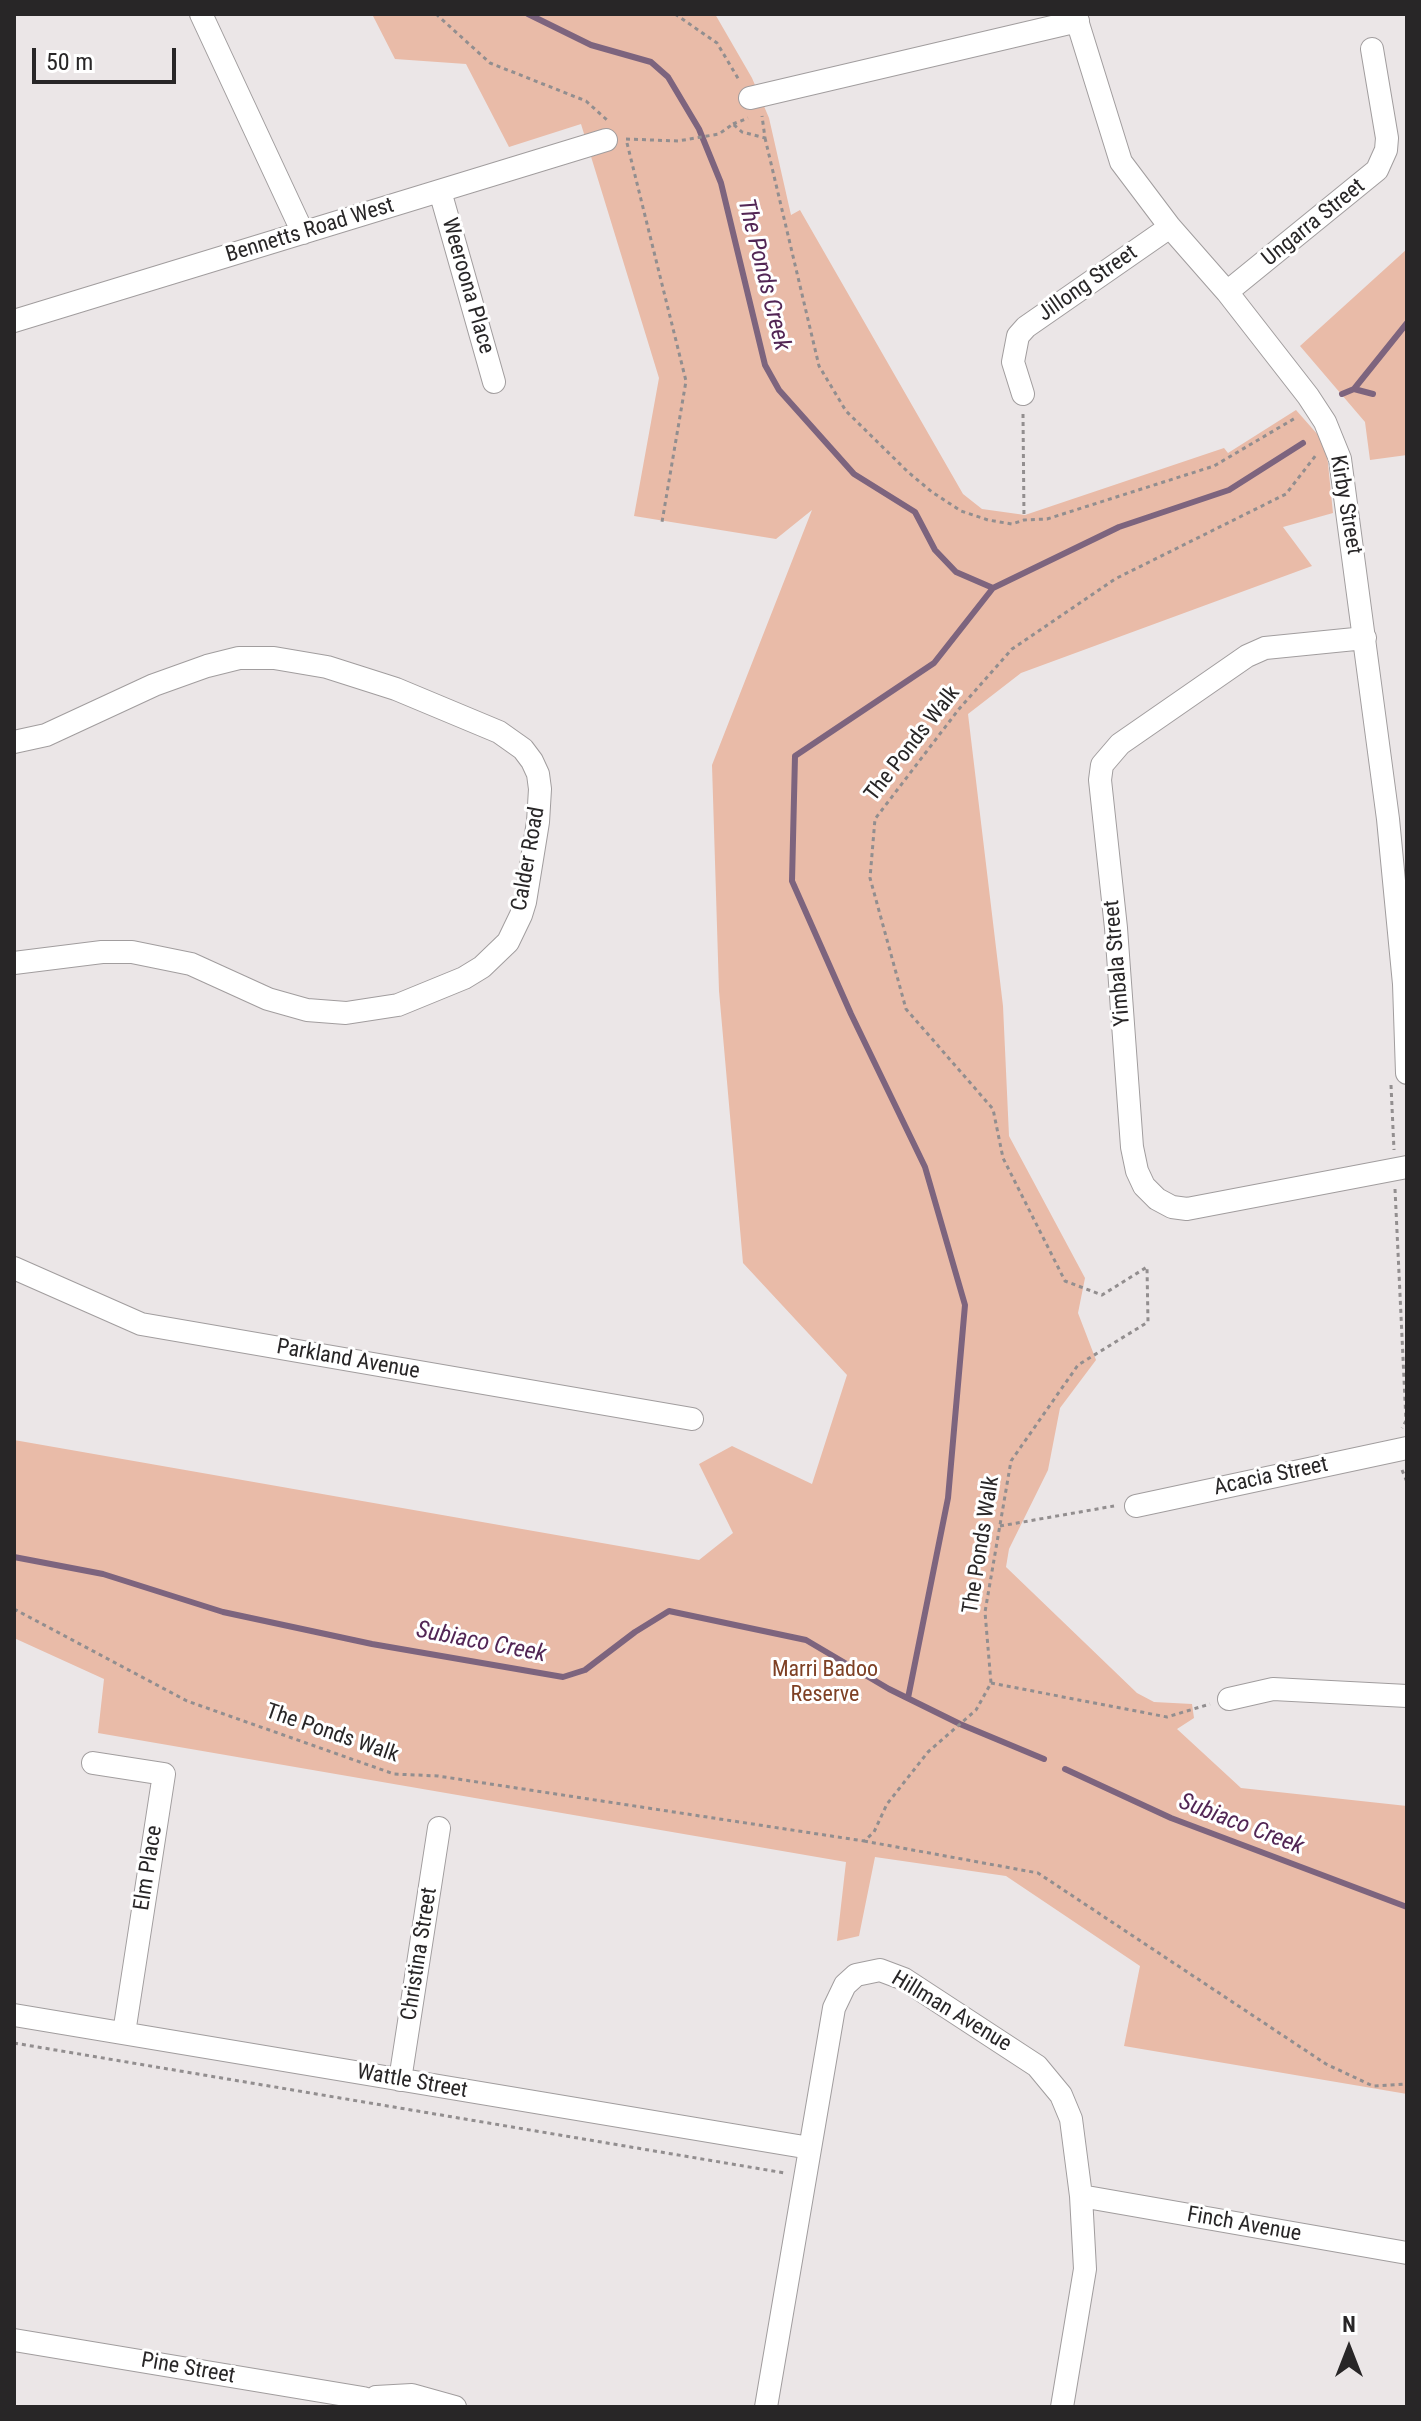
<!DOCTYPE html>
<style>
body{margin:0}
#map{position:relative;width:1421px;height:2421px;overflow:hidden;background:#ebe6e7;font-family:"Roboto Condensed",sans-serif}
canvas{display:block}
.frame{position:absolute;inset:0;border:16px solid #282627;pointer-events:none}
.north{position:absolute;left:1309px;top:2309px;width:80px;height:80px;-webkit-text-stroke:6px #fff;paint-order:stroke;rotate:0deg;font-size:22px;font-weight:700;line-height:32px;text-align:center;color:#282627}
.north::after{content:'';display:block;margin:auto;width:28px;height:36px;background:#282627;clip-path:polygon(50% 0,100% 100%,50% 72%,0 100%)}
.scale{position:absolute;left:32px;top:48px;width:144px;height:36px;box-sizing:border-box;border:4px solid #282627;border-top:0;padding-left:10px;font-size:24px;line-height:28px;white-space:nowrap;color:#282627;-webkit-text-stroke:6px #fff;paint-order:stroke}
</style>
<div id="map">
<canvas width="1421" height="2421"></canvas>
<div class="frame"></div>
<div class="north">N</div>
<div class="scale">50 m</div>
</div>
<script>
const context = document.querySelector('canvas').getContext('2d');
context.lineJoin = 'round';
function paint(path, color) {
  context.fillStyle = color;
  context.fill(path, 'evenodd');
}
function shape(rows) {
  const path = new Path2D();
  for (const r of rows) {
    path.moveTo(r[0], r[1]);
    for (let i = 2; i < r.length; i += 2) path.lineTo(r[i], r[i + 1]);
  }
  return path;
}
function strokePath(path, color, width, dash) {
  context.strokeStyle = color;
  context.lineWidth = width;
  context.lineCap = dash ? 'butt' : 'round';
  context.setLineDash(dash || []);
  context.stroke(path);
}
function write(font, color, halo, rows, align = 'center') {
  context.font = font + ' "Roboto Condensed",sans-serif';
  context.lineWidth = 6;
  context.setLineDash([]);
  context.textBaseline = 'middle';
  context.strokeStyle = halo;
  context.fillStyle = color;
  for (const [text, x, y, turn = 0] of rows) {
    context.save();
    context.translate(x, y);
    context.rotate((+turn || 0) * Math.PI / 180);
    context.textAlign = isNaN(turn) ? turn : align;
    if (halo) context.strokeText(text, 0, 0);
    context.fillText(text, 0, 0);
    context.restore();
  }
}
const green = shape([
 [372,14,715,14,752,78,769,118,791,215,800,210,963,494,982,509,1025,515,1224,448,1228,453,1296,410,1326,444,1333,513,1283,527,1312,566,1021,673,968,714,1003,1006,1009,1136,1085,1278,1078,1313,1096,1360,1060,1408,1048,1470,1009,1549,1006,1567,1137,1693,1154,1702,1192,1704,1194,1718,1177,1729,1241,1788,1407,1806,1407,2094,1124,2046,1140,1966,1006,1876,875,1857,859,1936,837,1941,846,1862,98,1733,104,1679,14,1638,14,1440,699,1560,733,1533,699,1464,732,1446,812,1484,847,1375,743,1263,719,991,712,765,812,510,776,539,634,516,659,378,581,124,509,147,466,64,395,59],
 [1407,249,1407,455,1370,460,1365,422,1300,346]
]);
const stream = shape([
 [528,14,591,45,651,62,668,77,699,129,721,183,765,365,779,390,854,474,915,512,935,550,956,572,993,588,934,663,795,756,792,881,851,1014,925,1167,965,1305,948,1498,908,1698],
 [1354,389,1373,394],
 [1342,394,1354,389,1407,323],
 [993,588,1119,527,1229,490,1303,443],
 [14,1557,103,1574,223,1612,372,1644,563,1677,585,1670,635,1632,669,1611,806,1640,889,1689,960,1724,1044,1759],
 [1065,1769,1171,1818,1407,1907]
]);
const path = shape([
 [436,14,490,63,586,101,607,120],
 [675,14,717,43,739,80],
 [733,124,748,118],
 [765,138,819,366,846,411,908,472,932,492,961,511,988,520,1012,524,1024,520,1047,519,1214,466,1297,417],
 [626,139,678,141,719,134,733,124,742,132,765,138,762,116],
 [627,143,686,381,662,522],
 [1023,414,1024,518],
 [1391,1085,1394,1150],
 [1395,1189,1406,1421,1402,1428],
 [1402,1470,1407,1482],
 [1000,1526,1114,1506],
 [14,1609,187,1701,394,1774,438,1776,864,1841,874,1832,887,1804,902,1785,928,1752,976,1710,991,1683,985,1612,1011,1461,1078,1365,1148,1322,1147,1267,1102,1295,1065,1281,1003,1158,993,1109,906,1009,870,878,875,819,959,709,1012,649,1115,579,1286,494,1316,455],
 [991,1683,1167,1717,1210,1704],
 [864,1841,1038,1873,1326,2064,1373,2086,1407,2084],
 [14,2043,785,2173]
]);
const street = shape([
 [201,14,303,233],
 [1075,14,1121,162,1170,227,1227,292,1308,396,1325,422,1340,459,1388,819,1404,984,1407,1073],
 [750,98,1078,21],
 [440,191,494,382],
 [1227,292,1377,170,1386,150,1387,138,1372,49],
 [14,321,606,140],
 [1023,394,1013,362,1018,336,1026,327,1170,227],
 [1365,638,1265,648,1247,656,1120,744,1102,765,1100,780,1116,928,1132,1147,1137,1171,1144,1186,1157,1199,1172,1207,1187,1209,1407,1167],
 [14,742,46,735,154,685,207,666,239,658,274,658,327,667,396,689,499,732,523,749,532,761,538,774,540,789,538,822,525,902,521,915,508,942,482,967,464,978,398,1005,346,1013,307,1010,268,999,191,964,132,952,102,952,14,963],
 [14,1268,141,1324,692,1419],
 [1136,1506,1407,1448],
 [1229,1699,1273,1689,1407,1696],
 [93,1763,164,1774,124,2033],
 [14,2015,810,2148],
 [400,2080,439,1828],
 [1081,2196,1407,2253],
 [14,2340,363,2398,394,2407],
 [376,2397,412,2395,455,2407],
 [766,2407,834,2008,845,1985,856,1975,880,1970,904,1979,1037,2066,1061,2095,1071,2119,1081,2196,1085,2269,1062,2407]
]);
const streetNames = [
 ["Ungarra Street",1314,223,-39],
 ["Bennetts Road West",310,231,-17],
 ["Jillong Street",1088,284,-35],
 ["Weeroona Place",467,286,74],
 ["Kirby Street",1345,505,80],
 ["The Ponds Walk",913,744,-52],
 ["Calder Road",529,859,-80],
 ["Yimbala Street",1118,963,-95],
 ["Parkland Avenue",348,1360,10],
 ["Acacia Street",1271,1477,-12],
 ["The Ponds Walk",982,1545,-81],
 ["The Ponds Walk",332,1734,19],
 ["Elm Place",149,1868,-81],
 ["Christina Street",420,1954,-81],
 ["Hillman Avenue",951,2012,31],
 ["Wattle Street",412,2082,10],
 ["Finch Avenue",1244,2225,10],
 ["Pine Street",188,2369,10]
];
const parkNames = [
 ["Marri Badoo",825,1670],
 ["Reserve",825,1695]
];
const waterNames = [
 ["The Ponds Creek",763,275,76],
 ["Subiaco Creek",481,1643,11],
 ["Subiaco Creek",1241,1825,21]
];
paint(green, '#e9bba8');
strokePath(stream, '#7d647e', 6);
strokePath(street, '#a19d9e', 24);
strokePath(path, '#928e8f', 3, [4, 4]);
strokePath(street, '#fff', 22);
write('22px', '#282627', '#fff', streetNames);
write('22px', '#7e4024', '#fff', parkNames);
write('italic 24px', '#522655', '#fff', waterNames);
</script>
